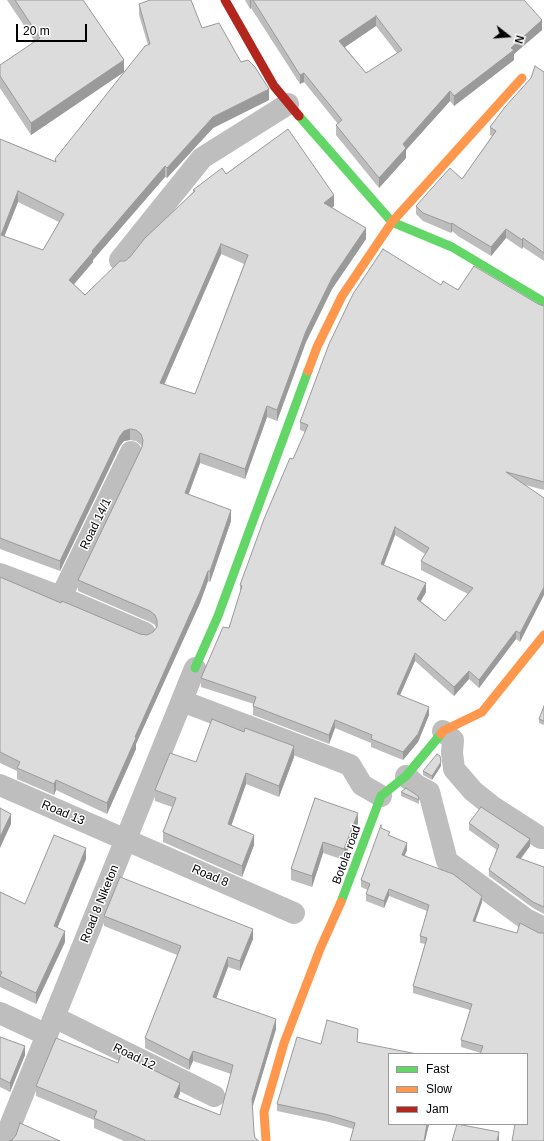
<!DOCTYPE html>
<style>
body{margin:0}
#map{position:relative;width:544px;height:1141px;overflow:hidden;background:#fff;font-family:Arial,sans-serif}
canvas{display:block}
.legend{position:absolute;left:388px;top:1053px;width:140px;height:72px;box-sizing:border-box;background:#fff;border:1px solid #999;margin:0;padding:5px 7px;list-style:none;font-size:12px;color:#000}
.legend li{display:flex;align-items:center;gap:8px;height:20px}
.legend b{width:20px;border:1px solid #999}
.north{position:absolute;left:488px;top:16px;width:40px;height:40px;-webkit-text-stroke:3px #fff;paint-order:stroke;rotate:107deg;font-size:11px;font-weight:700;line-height:16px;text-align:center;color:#000}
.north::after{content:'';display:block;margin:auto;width:14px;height:18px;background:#000;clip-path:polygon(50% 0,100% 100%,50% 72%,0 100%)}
.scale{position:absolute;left:16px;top:24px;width:71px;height:18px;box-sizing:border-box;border:2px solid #000;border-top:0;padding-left:5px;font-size:12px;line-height:14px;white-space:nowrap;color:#000;-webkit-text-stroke:3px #fff;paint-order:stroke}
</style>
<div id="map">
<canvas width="544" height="1141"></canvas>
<ul class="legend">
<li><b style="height:5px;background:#63d668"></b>Fast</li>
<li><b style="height:5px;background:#ff974d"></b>Slow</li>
<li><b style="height:5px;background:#b3261e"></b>Jam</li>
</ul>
<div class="north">N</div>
<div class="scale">20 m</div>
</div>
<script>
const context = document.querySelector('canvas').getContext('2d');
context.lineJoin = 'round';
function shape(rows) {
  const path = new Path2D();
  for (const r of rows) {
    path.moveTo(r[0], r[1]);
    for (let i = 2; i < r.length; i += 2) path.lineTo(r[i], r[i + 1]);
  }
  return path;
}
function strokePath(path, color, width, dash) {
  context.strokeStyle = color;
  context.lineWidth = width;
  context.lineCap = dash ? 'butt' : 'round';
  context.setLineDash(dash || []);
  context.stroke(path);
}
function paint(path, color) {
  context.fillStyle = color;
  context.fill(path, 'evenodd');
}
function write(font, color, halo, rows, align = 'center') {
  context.font = font + ' Arial,sans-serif';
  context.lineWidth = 3;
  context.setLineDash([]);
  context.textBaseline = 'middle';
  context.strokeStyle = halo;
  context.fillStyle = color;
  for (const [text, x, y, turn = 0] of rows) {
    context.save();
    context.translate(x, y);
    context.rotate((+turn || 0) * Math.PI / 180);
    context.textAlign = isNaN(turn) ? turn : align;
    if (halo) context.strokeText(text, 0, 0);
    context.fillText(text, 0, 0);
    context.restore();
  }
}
const street = shape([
 [120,260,202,158,288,104],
 [0,574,61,597,145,633],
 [61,597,131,452],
 [182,701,350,765,362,785,381,796],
 [443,731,453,740,452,753,454,769,473,791,493,807,541,838,544,838],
 [406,776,416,785,429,792,447,861,526,919,544,928],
 [0,785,294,913],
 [0,1013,47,1035],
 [54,1017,214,1096],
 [4,1141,195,668]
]);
const fast = shape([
 [299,116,392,222,452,247,544,302],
 [195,668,218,616,308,371],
 [341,902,381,796,406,776,441,734]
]);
const slow = shape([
 [308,371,317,347,342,296,392,222,522,78],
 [441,734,443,731,482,712,544,635],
 [266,1141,264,1112,284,1043,320,949,341,902]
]);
const jam = shape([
 [225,0,274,86,299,116]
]);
const wall = shape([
 [7,0,83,0,124,72,31,135,0,88,0,65,35,42],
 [245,0,524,0,542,30,514,54,514,60,454,106,450,101,406,150,406,158,379,188,336,135,336,125,338,124,304,82,300,84,251,8,250,9],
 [376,26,397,53,366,73,345,47],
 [139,4,202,28,241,62,269,100,213,128,167,178,165,177,93,260,93,262,74,284,85,295,130,257,193,192,193,190,226,174,334,206,332,208,366,239,332,289,306,342,277,421,267,417,245,479,200,463,189,494,231,521,210,582,208,581,200,603,136,744,136,749,107,814,56,790,54,795,17,779,17,771,0,763,0,577,61,603,140,634,147,635,153,632,156,628,155,625,150,622,78,591,78,580,142,447,141,445,136,441,130,440,124,441,120,446,60,571,0,549,0,139,55,161,55,159,148,45,139,15],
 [18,202,59,222,43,250,4,236],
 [221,254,244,264,195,394,164,384],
 [544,72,544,261,523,247,522,249,506,238,491,256,458,236,452,231,451,233,423,221,416,214,416,206,462,179,492,136,490,135,490,127],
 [441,285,458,290,544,306,544,490,525,485,520,642,516,639,479,688,469,679,454,696,415,661,400,695,429,715,418,742,403,760,371,747,371,743,335,728,329,744,253,715,253,706,254,704,201,687,201,678,229,628,240,593,240,585,305,432,300,430,300,422],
 [395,535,425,554,421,561,421,570,468,594,445,621,421,601,426,592,384,565],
 [544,706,544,725,539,723,539,719],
 [294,757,279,797,246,784,231,825,254,845,242,877,163,842,163,832,172,807,155,801,155,790,196,762],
 [441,766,432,780,423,775,423,771],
 [401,792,419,800,419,804,401,796],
 [315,798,358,823,344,860,323,853,312,887,291,880,291,869],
 [469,823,530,846,521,859,544,867,544,914,533,908,489,876,489,870,497,850,469,830],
 [381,828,390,836,407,850,405,855,482,902,475,921,527,1054,481,1053,461,1047,461,1040,470,1010,413,993,413,986,425,944,420,943,420,936,427,911,389,896,384,908,366,901,366,894,368,890,361,887,361,880],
 [86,859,57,928,65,942,36,1004,0,987,0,892,25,904],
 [104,916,253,939,240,971,228,967,216,998,276,1029,252,1107,254,1132,255,1138,259,1141,124,1141,94,1128,94,1120,36,1096,36,1086,180,1093,178,1098,220,1115,231,1074,193,1061,189,1070,145,1048,145,1038,177,955,104,926],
 [358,1036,357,1042,389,1124,429,1124,425,1141,350,1141,353,1129,329,1122,277,1111,277,1104,321,1044],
 [0,1037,25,1055,10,1092,0,1087]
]);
const shadedWall = shape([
 [250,0,251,0,251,8,250,9],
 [376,16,376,26,339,51,339,41],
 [542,20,542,30,514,54,514,60,454,106,454,96],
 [124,60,124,72,31,135,31,123],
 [304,73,304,82,300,84,300,75],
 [269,89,269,100,213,128,167,178,167,168,213,117],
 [450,91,450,101,406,150,406,158,379,188,379,178,403,144],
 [165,166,165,177,93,260,93,262,69,290,69,280,92,251],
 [18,191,18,202,1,245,1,235],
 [334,195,334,206,324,213,324,203],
 [452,223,452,231,451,233,451,224],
 [366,228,366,239,332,289,306,342,277,421,277,410,306,331,332,278],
 [506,229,506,238,491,256,491,247],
 [523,238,523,247,522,249,522,240],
 [221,244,221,254,160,394,160,383],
 [267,406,267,417,245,479,245,469],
 [130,429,130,440,124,441,120,446,60,571,60,561,120,436,124,431],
 [200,453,200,463,185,503,185,493],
 [231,510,231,521,210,582,210,571],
 [395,527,395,535,381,572,381,564],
 [208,571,208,581,200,603,136,744,136,749,107,814,107,803,135,737],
 [426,583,426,592,417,607,417,599],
 [544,587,544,595,520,642,520,633],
 [516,631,516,639,479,688,479,680],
 [415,653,415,661,397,702,397,694],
 [469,671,469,679,454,696,454,687],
 [429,707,429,715,418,742,403,760,403,752],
 [335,720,335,728,329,744,329,735],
 [294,746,294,757,279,797,279,786],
 [441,762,441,766,432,780,432,776],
 [246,773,246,784,228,835,228,824],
 [56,780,56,790,54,795,54,784],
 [358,813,358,823,344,860,344,849],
 [11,814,11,824,0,848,0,837],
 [254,835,254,845,242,877,242,866],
 [530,839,530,846,516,864,516,857],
 [323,842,323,853,312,887,312,876],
 [407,843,407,850,402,861,402,855],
 [86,848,86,859,54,936,54,926],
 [389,889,389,896,384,908,384,901],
 [482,896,482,902,473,928,473,921],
 [253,929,253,939,240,971,240,961],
 [65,931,65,942,36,1004,36,993],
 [228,957,228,967,213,1007,213,997],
 [276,1019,276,1029,252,1109,252,1099],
 [25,1046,25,1055,10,1092,10,1083],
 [193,1051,193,1061,189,1070,189,1060],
 [180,1083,180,1093,174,1107,174,1097],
 [427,1124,429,1124,425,1141,424,1141],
 [499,1132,499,1141,497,1141]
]);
const building = shape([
 [15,0,83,0,124,60,31,123,0,76,0,65,40,38,15,0],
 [150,0,191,0,202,28,219,23,241,62,248,60,255,67,269,89,213,117,167,168,165,166,92,251,93,252,69,280,85,295,120,261,125,261,130,257,145,238,195,191,193,190,222,168,226,174,288,129,334,195,324,203,366,228,332,278,306,331,277,410,267,406,245,469,200,453,185,493,231,510,210,571,208,571,200,592,135,737,136,738,107,803,56,780,54,784,17,768,20,762,0,752,0,577,61,603,62,601,140,634,147,635,153,632,157,627,157,620,155,615,150,611,78,580,142,447,143,440,141,434,136,430,130,429,124,431,120,436,60,561,0,538,0,139,56,162,55,159,145,46,150,44,139,4,150,0],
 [18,191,64,214,43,250,1,235,18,191],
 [221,244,248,255,195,394,160,383,221,244],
 [253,0,524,0,542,20,511,48,514,50,454,96,450,91,403,144,406,148,379,178,336,125,342,120,304,73,300,75,253,0],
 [376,16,402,50,366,73,339,41,376,16],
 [535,66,544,72,544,253,523,238,522,240,506,229,491,247,458,227,452,223,451,224,423,213,416,206,450,168,462,179,496,131,490,127,505,107,531,78,535,66],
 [383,249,441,285,443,281,458,290,474,266,538,304,544,306,544,482,506,472,544,498,544,587,520,633,516,631,479,680,469,671,454,687,415,653,397,694,429,707,418,734,403,752,371,739,372,735,335,720,329,735,253,706,256,697,201,678,223,627,229,628,242,586,240,585,264,519,290,458,293,459,308,425,300,422,329,344,353,294,383,249],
 [395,527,429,548,421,561,473,588,445,621,417,599,426,583,381,564,395,527],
 [544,706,544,721,539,719,544,706],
 [212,719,244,732,245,728,294,746,279,786,246,773,228,824,254,835,242,866,163,832,176,798,155,790,170,753,196,762,212,719],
 [437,754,440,756,441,762,432,776,423,771,437,754],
 [406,788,418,796,419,800,401,792,406,788],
 [315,798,358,813,344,849,323,842,312,876,291,869,315,798],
 [481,807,530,839,516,857,544,867,544,907,533,902,489,870,499,845,469,823,481,807],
 [0,808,11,814,0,837,0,808],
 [381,825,381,828,390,832,388,835,407,843,402,855,453,874,482,896,473,921,517,933,520,923,539,933,544,933,544,1141,512,1141,515,1124,527,1124,527,1054,480,1054,483,1046,461,1040,472,1004,413,986,427,938,420,936,429,905,389,889,384,901,366,894,370,884,361,880,381,825],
 [54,835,86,848,54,926,65,931,36,993,0,976,2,972,0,971,0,892,25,904,54,835],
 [120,877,253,929,240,961,228,957,213,997,276,1019,252,1099,254,1132,255,1138,259,1141,144,1141,145,1140,94,1118,97,1111,36,1086,56,1038,118,1063,121,1054,180,1083,174,1097,220,1115,233,1065,193,1051,189,1060,145,1038,181,946,104,916,120,877],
 [327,1020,358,1029,357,1042,417,1054,389,1054,389,1124,427,1124,424,1141,350,1141,355,1123,329,1115,277,1104,297,1037,321,1044,327,1020],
 [0,1037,25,1046,10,1083,0,1078,0,1037],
 [20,1123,60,1141,9,1141,12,1140,16,1135,20,1123],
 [457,1124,499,1132,497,1141,452,1141,457,1124]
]);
const streetNames = [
 ["Road 14/1",96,524,-64],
 ["Road 13",63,813,23],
 ["Botola road",347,855,-70],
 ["Road 8",210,876,23],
 ["Road 8 Niketon",100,904,-68],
 ["Road 12",134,1057,26]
];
strokePath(street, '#bebebe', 22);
strokePath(fast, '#63d668', 9);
strokePath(slow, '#ff974d', 9);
strokePath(jam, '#b3261e', 9);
paint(wall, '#bdbdbd');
paint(shadedWall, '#9a9a9a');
paint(building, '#dcdcdc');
strokePath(building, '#9a9a9a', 1);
write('12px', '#000', '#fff', streetNames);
</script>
